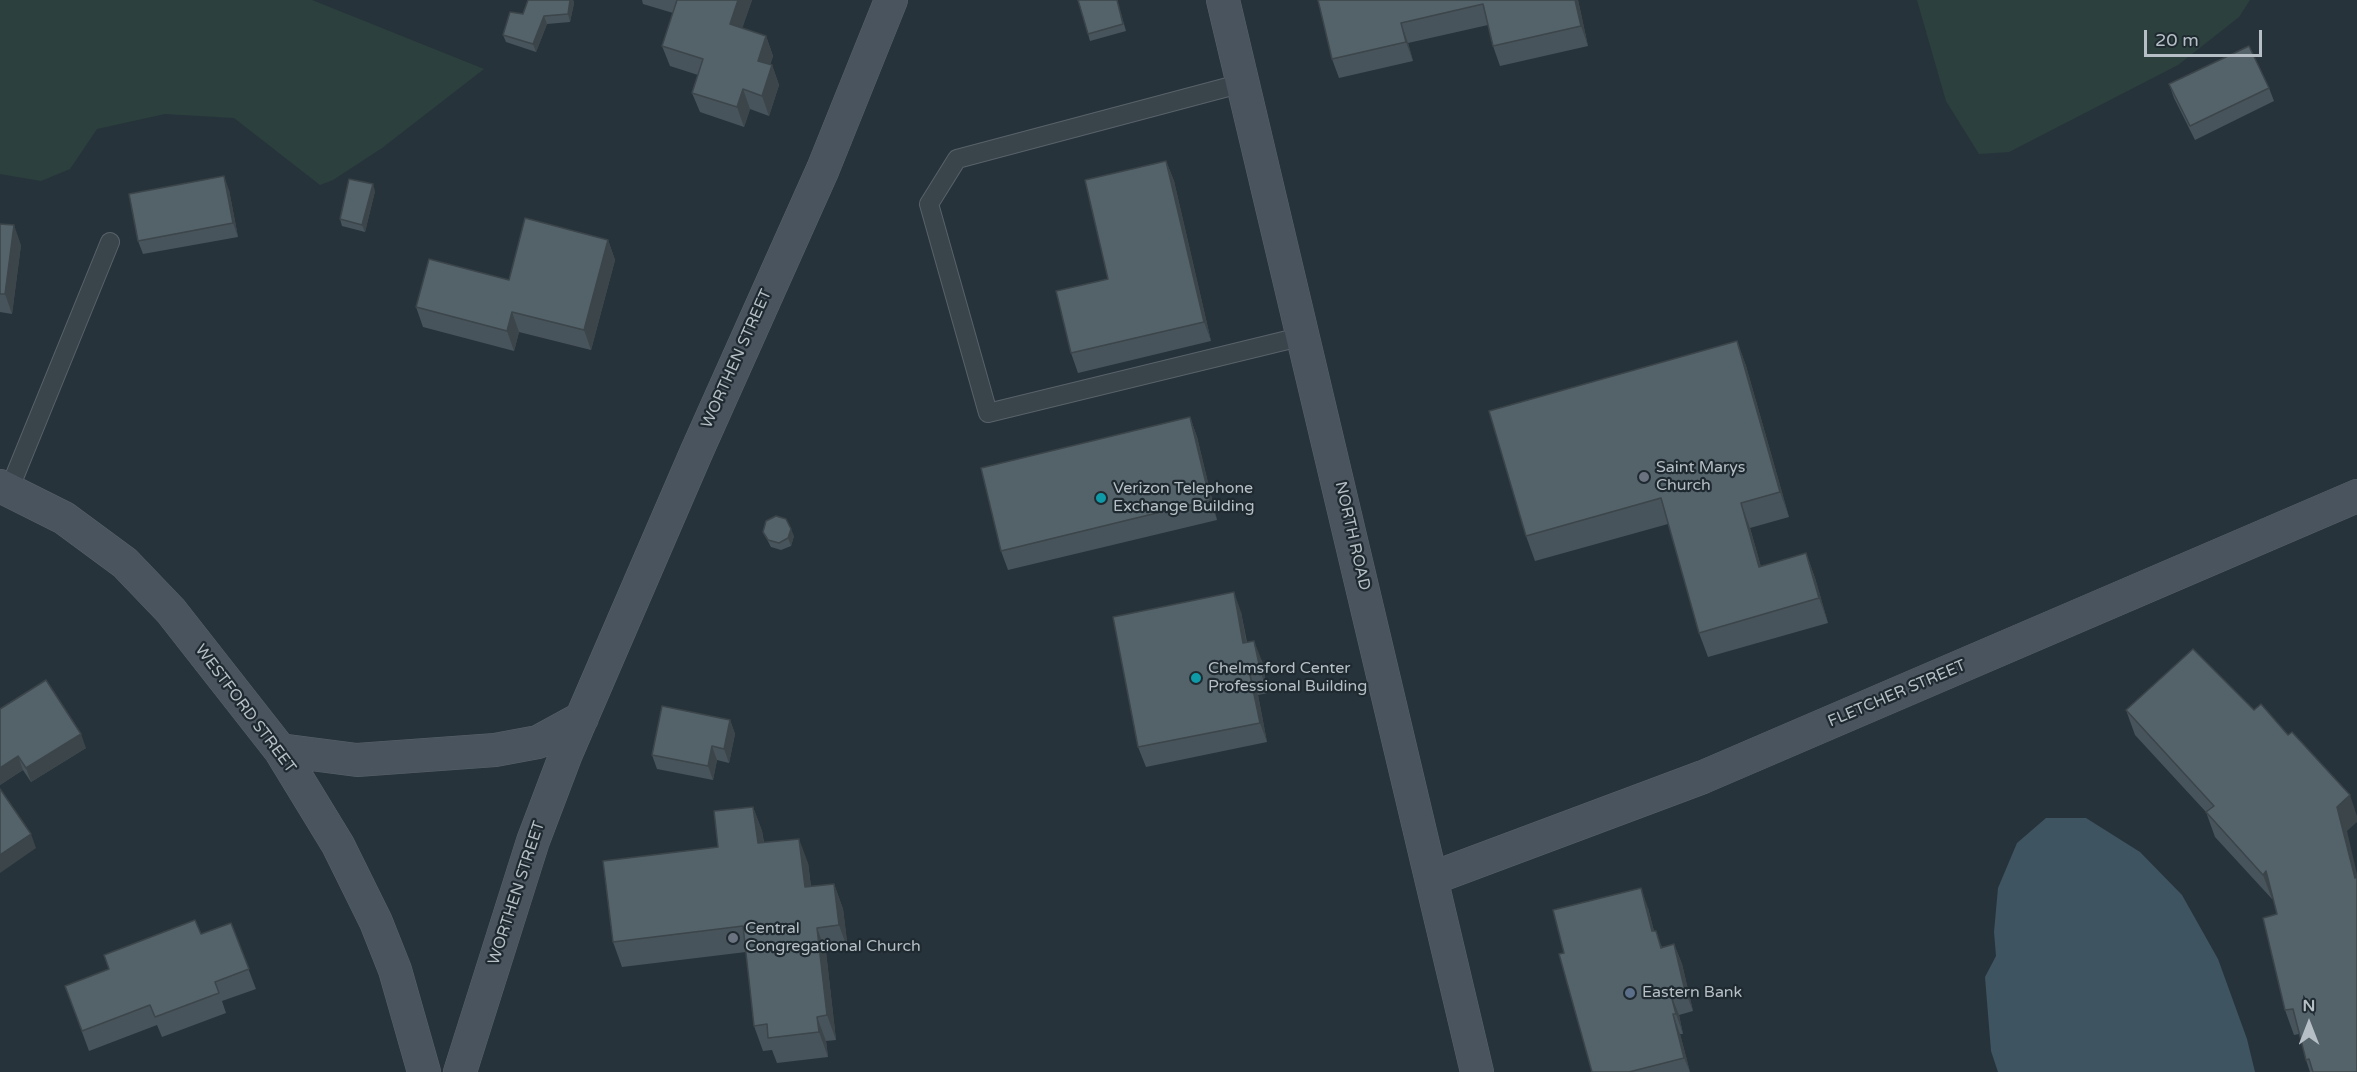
<!DOCTYPE html>
<style>
body{margin:0}
#map{position:relative;width:2357px;height:1072px;overflow:hidden;background:#27333b;font-family:"Varela Round",sans-serif}
canvas{display:block}
.north{position:absolute;left:2279px;top:994px;width:60px;height:60px;-webkit-text-stroke:4px #1f2930;paint-order:stroke;rotate:0deg;font-size:16px;font-weight:700;line-height:24px;text-align:center;color:#b6bfc6}
.north::after{content:'';display:block;margin:auto;width:21px;height:27px;background:#b6bfc6;clip-path:polygon(50% 0,100% 100%,50% 72%,0 100%)}
.scale{position:absolute;left:2144px;top:30px;width:118px;height:27px;box-sizing:border-box;border:3px solid #b6bfc6;border-top:0;padding-left:8px;font-size:18px;line-height:21px;white-space:nowrap;color:#b6bfc6;-webkit-text-stroke:4px #1f2930;paint-order:stroke}
</style>
<div id="map">
<canvas width="2357" height="1072"></canvas>
<div class="north">N</div>
<div class="scale">20 m</div>
</div>
<script>
const context = document.querySelector('canvas').getContext('2d');
context.lineJoin = 'round';
function paint(path, color) {
  context.fillStyle = color;
  context.fill(path, 'evenodd');
}
function shape(rows) {
  const path = new Path2D();
  for (const r of rows) {
    path.moveTo(r[0], r[1]);
    for (let i = 2; i < r.length; i += 2) path.lineTo(r[i], r[i + 1]);
  }
  return path;
}
function strokePath(path, color, width, dash) {
  context.strokeStyle = color;
  context.lineWidth = width;
  context.lineCap = dash ? 'butt' : 'round';
  context.setLineDash(dash || []);
  context.stroke(path);
}
function write(font, color, halo, rows, align = 'center') {
  context.font = font + ' "Varela Round",sans-serif';
  context.lineWidth = 4.5;
  context.setLineDash([]);
  context.textBaseline = 'middle';
  context.strokeStyle = halo;
  context.fillStyle = color;
  for (const [text, x, y, turn = 0] of rows) {
    context.save();
    context.translate(x, y);
    context.rotate((+turn || 0) * Math.PI / 180);
    context.textAlign = isNaN(turn) ? turn : align;
    if (halo) context.strokeText(text, 0, 0);
    context.fillText(text, 0, 0);
    context.restore();
  }
}
const green = shape([
 [0,0,312,0,484,69,382,148,333,180,320,185,234,118,165,114,97,129,70,169,41,181,0,174],
 [1917,0,2250,0,2239,17,2178,65,2009,152,1979,154,1946,101]
]);
const water = shape([
 [2046,818,2086,818,2140,852,2182,895,2218,959,2247,1039,2255,1072,1998,1072,1991,1051,1985,977,1996,956,1994,932,1998,888,2017,843]
]);
const lane = shape([
 [1243,83,957,159,929,204,988,413,1304,336],
 [9,490,110,242]
]);
const secondary = shape([
 [1223,0,1477,1072],
 [0,486,64,518,125,563,171,611,280,750,338,845,376,922,395,970,424,1072],
 [280,750,357,760,495,750,538,742,582,718],
 [1433,878,1703,777,2357,496],
 [460,1072,533,841,566,754,696,453,823,169,891,0]
]);
const wall = shape([
 [528,0,573,0,574,3,570,22,547,24,536,52,506,42,503,35,523,14],
 [642,0,752,0,742,28,766,36,773,56,770,65,772,65,779,85,769,116,750,109,744,127,700,112,692,93,698,75,670,66,662,46,673,13,643,4],
 [1117,0,1126,31,1090,41,1088,34],
 [1318,0,1578,0,1588,46,1500,66,1493,46,1488,25,1408,43,1413,61,1339,78,1332,59],
 [2169,84,2269,88,2274,101,2195,140,2174,98],
 [1166,161,1174,181,1211,341,1078,373,1071,353],
 [229,190,238,237,143,254,138,241],
 [375,191,365,232,342,226,340,219],
 [0,224,21,245,12,314,0,312],
 [608,240,615,260,591,350,519,332,514,351,423,327,416,307,509,280],
 [1737,341,1746,366,1789,517,1750,528,1761,567,1806,553,1815,578,1828,623,1708,657,1699,633,1668,524,1535,561,1526,536],
 [1190,417,1197,437,1217,520,1008,570,1001,551],
 [763,532,794,536,791,546,781,550,771,547],
 [1241,612,1247,642,1262,661,1268,693,1258,695,1267,742,1146,767,1138,747],
 [0,709,86,748,31,782,23,770,0,785],
 [2126,710,2347,831,2357,1072,2310,1072,2306,1060,2299,1034,2294,1035,2285,1010,2277,914,2273,898,2272,899,2215,837,2206,812,2135,735],
 [730,720,735,734,729,763,717,760,713,780,657,769,652,755],
 [753,807,762,831,764,842,808,863,811,886,834,884,843,909,848,950,826,952,836,1040,826,1041,828,1057,777,1063,772,1050,763,1051,754,1026,746,952,622,967,613,942,718,847],
 [1648,908,1654,931,1662,947,1674,944,1682,964,1693,1011,1679,1015,1683,1034,1680,1034,1690,1072,1592,1072,1564,953],
 [231,923,256,989,222,1001,226,1013,162,1037,157,1025,89,1051,65,986]
]);
const shadedWall = shape([
 [570,0,573,0,574,3,570,22,568,14],
 [738,0,752,0,737,44,730,24],
 [1575,0,1578,0,1588,46,1581,26],
 [544,16,547,24,536,52,533,44],
 [1401,23,1408,43,1413,61,1406,42],
 [766,36,773,56,765,80,758,61],
 [772,65,779,85,769,116,762,96],
 [743,89,750,109,744,127,737,107],
 [1166,161,1174,181,1211,341,1204,322],
 [224,176,229,190,238,237,233,223],
 [373,184,375,191,365,232,362,225],
 [14,225,21,245,12,314,5,294],
 [608,240,615,260,591,350,584,330],
 [512,312,519,332,514,351,507,331],
 [1737,341,1746,366,1789,517,1780,492],
 [1190,417,1197,437,1217,520,1210,500],
 [1741,503,1750,528,1768,592,1759,567],
 [791,529,794,536,791,546,788,538],
 [1806,553,1815,578,1828,623,1819,598],
 [1234,592,1241,612,1250,663,1243,643],
 [1254,641,1262,661,1268,693,1261,673],
 [1250,675,1258,695,1267,742,1260,723],
 [730,720,735,734,729,763,724,749],
 [81,734,86,748,31,782,26,768],
 [712,746,717,760,713,780,708,766],
 [18,756,23,770,0,785,0,768],
 [2350,795,2357,816,2357,822,2347,831,2357,874,2357,884,2337,807],
 [753,807,762,831,767,868,758,843],
 [31,834,36,848,0,873,0,855],
 [799,839,808,863,814,912,805,887],
 [2266,871,2275,896,2272,899,2263,875],
 [834,884,843,909,848,950,839,925],
 [1641,888,1648,908,1659,951,1652,931],
 [817,928,826,952,836,1040,827,1015],
 [1674,944,1682,964,1693,1011,1685,991],
 [1671,995,1679,1015,1683,1034,1676,1014],
 [1673,1014,1680,1034,1690,1072,1684,1058],
 [817,1017,826,1041,828,1057,819,1032]
]);
const building = shape([
 [528,0,570,0,568,14,544,16,533,44,503,35,510,12,523,14,528,0],
 [677,0,738,0,730,24,766,36,758,61,772,65,762,96,743,89,737,107,692,93,703,59,662,46,677,0],
 [1078,0,1117,0,1123,24,1088,34,1078,0],
 [1318,0,1575,0,1581,26,1493,46,1483,4,1401,23,1406,42,1332,59,1318,0],
 [2249,46,2269,88,2190,126,2169,84,2249,46],
 [1166,161,1204,322,1071,353,1056,291,1108,279,1085,180,1166,161],
 [224,176,233,223,138,241,129,194,224,176],
 [349,179,373,184,362,225,340,219,349,179],
 [525,218,608,240,584,330,512,312,507,331,416,307,429,259,509,280,525,218],
 [0,224,14,225,5,294,0,294,0,224],
 [1737,341,1780,492,1741,503,1759,567,1806,553,1819,598,1699,633,1661,498,1526,536,1489,411,1737,341],
 [1190,417,1210,500,1001,551,981,468,1190,417],
 [776,516,786,519,791,529,788,538,779,543,768,540,763,532,766,521,776,516],
 [1234,592,1243,643,1254,641,1261,673,1250,675,1260,723,1138,747,1113,617,1234,592],
 [2193,649,2254,710,2261,704,2288,735,2292,732,2350,795,2337,807,2355,878,2357,877,2357,1072,2313,1072,2309,1059,2306,1060,2293,1009,2285,1010,2263,918,2277,914,2266,871,2263,875,2206,812,2214,806,2126,710,2193,649],
 [46,680,81,734,26,768,18,756,0,768,0,709,46,680],
 [662,706,730,720,724,749,712,746,708,766,652,755,662,706],
 [0,789,31,834,0,855,0,789],
 [753,807,758,843,799,839,805,887,834,884,839,925,817,928,827,1015,817,1017,819,1032,768,1038,767,1024,754,1026,743,926,613,942,603,861,718,847,714,811,753,807],
 [1641,888,1652,931,1656,931,1661,948,1674,944,1685,991,1671,995,1676,1014,1673,1014,1684,1058,1629,1072,1592,1072,1559,954,1564,953,1553,910,1641,888],
 [195,920,201,934,231,923,249,969,215,982,219,993,155,1017,150,1005,82,1031,65,986,109,969,104,955,195,920]
]);
const markers = [
 [1644,477,6,"#6b7280"],
 [1101,498,6,"#0f9aa8"],
 [1196,678,6,"#0f9aa8"],
 [733,938,6,"#6b7280"],
 [1630,993,6,"#5c6f8a"]
];
const streetNames = [
 ["WORTHEN STREET",737,359,-66],
 ["NORTH ROAD",1352,536,77],
 ["FLETCHER STREET",1897,694,-23],
 ["WESTFORD STREET",245,709,53],
 ["WORTHEN STREET",517,893,-72]
];
const poiNames = [
 ["Saint Marys",1656,468],
 ["Church",1656,486],
 ["Verizon Telephone",1113,489],
 ["Exchange Building",1113,507],
 ["Chelmsford Center",1208,669],
 ["Professional Building",1208,687],
 ["Central",745,929],
 ["Congregational Church",745,947],
 ["Eastern Bank",1642,993]
];
paint(green, '#2c413e');
paint(water, '#3e5461');
strokePath(lane, '#586269', 20);
strokePath(secondary, '#586269', 34);
strokePath(lane, '#3a444b', 18);
strokePath(secondary, '#49545e', 33);
paint(wall, '#48545b');
paint(shadedWall, '#3b454a');
paint(building, '#54626a');
strokePath(building, '#3b454a', 1.5);
for (const [x, y, r, color] of markers) {
  const dot = new Path2D();
  dot.arc(x, y, r, 0, 2 * Math.PI);
  context.fillStyle = color;
  context.fill(dot);
  strokePath(dot, '#1f2930', 2);
}
write('16px', '#b6bfc6', '#1f2930', streetNames);
write('16px', '#b6bfc6', '#1f2930', poiNames, 'left');
</script>
